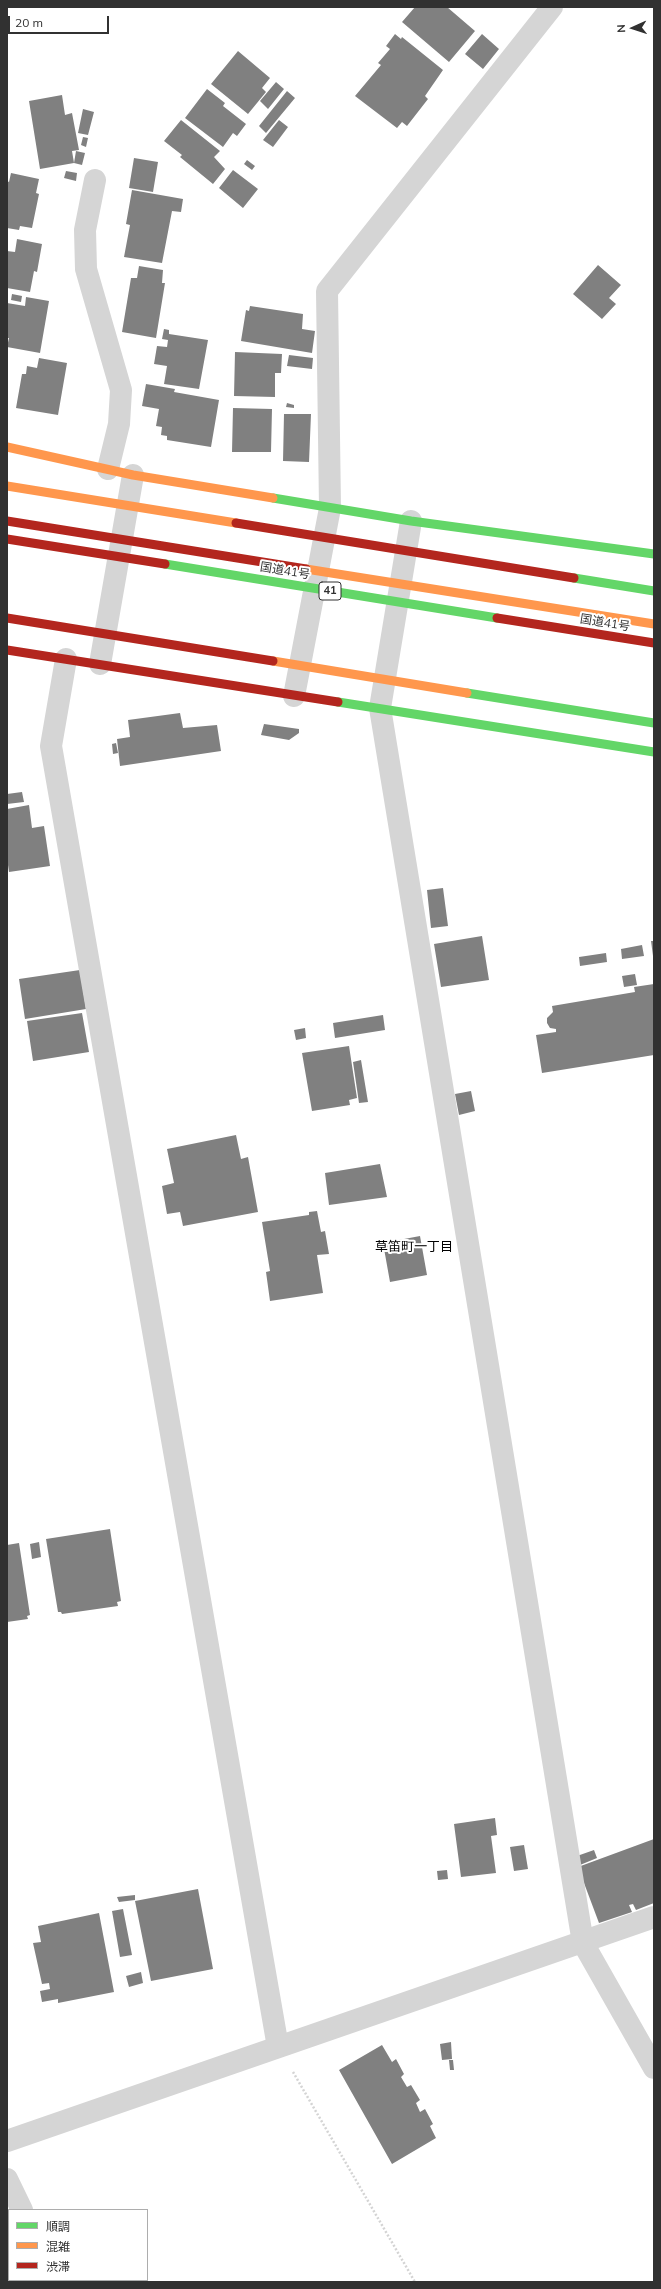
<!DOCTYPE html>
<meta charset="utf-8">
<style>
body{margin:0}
#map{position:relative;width:661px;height:2289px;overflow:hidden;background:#fff;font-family:Mulish,"Noto Sans JP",sans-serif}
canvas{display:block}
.frame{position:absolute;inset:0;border:8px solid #313131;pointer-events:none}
.legend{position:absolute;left:8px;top:2209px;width:140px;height:72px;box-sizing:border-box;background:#fff;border:1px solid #adadad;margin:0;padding:5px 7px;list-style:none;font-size:12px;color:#313131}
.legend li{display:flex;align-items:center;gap:8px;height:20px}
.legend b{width:20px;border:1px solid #adadad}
.north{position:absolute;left:613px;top:8px;width:40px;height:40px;-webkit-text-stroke:3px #fff;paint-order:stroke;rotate:267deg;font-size:11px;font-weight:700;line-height:16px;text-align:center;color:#313131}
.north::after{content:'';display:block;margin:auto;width:14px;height:18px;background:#313131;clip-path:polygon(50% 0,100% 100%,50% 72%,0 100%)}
.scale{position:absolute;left:8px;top:16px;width:101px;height:18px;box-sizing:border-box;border:2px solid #313131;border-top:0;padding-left:5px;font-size:12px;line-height:14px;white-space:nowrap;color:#313131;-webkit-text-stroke:3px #fff;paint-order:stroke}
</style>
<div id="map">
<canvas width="661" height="2289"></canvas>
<div class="frame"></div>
<ul class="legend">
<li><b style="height:5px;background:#63d668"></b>順調</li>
<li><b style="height:5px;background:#ff974d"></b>混雑</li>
<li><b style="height:5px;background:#b3261e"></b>渋滞</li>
</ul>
<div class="north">N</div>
<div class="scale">20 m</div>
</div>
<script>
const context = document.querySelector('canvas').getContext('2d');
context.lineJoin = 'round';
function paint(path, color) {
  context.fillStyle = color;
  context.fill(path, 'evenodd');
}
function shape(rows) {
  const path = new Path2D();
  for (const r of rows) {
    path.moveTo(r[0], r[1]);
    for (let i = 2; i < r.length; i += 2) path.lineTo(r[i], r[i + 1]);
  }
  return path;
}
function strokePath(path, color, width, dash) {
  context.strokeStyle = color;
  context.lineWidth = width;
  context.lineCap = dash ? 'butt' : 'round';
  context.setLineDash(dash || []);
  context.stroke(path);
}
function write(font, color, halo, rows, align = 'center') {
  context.font = font + ' Mulish,"Noto Sans JP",sans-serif';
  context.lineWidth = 4;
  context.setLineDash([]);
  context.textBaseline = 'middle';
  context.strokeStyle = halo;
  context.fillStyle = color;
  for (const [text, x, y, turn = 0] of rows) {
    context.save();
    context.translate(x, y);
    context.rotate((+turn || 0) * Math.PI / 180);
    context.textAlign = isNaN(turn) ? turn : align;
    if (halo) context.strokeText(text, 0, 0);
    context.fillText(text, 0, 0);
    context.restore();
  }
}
const building = shape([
 [415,7,447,7,475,31,449,62,402,22],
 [395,34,401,39,402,37,443,70,425,96,428,99,407,126,402,122,397,128,355,96,381,65,378,63,390,49,386,46],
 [482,34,499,49,483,69,465,54],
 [238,51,270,78,262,88,266,92,248,114,211,84],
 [276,82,284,89,268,109,260,101],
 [207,89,225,103,223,106,246,124,237,136,233,133,223,147,185,118],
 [287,91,295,98,266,133,259,126],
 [62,95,65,115,72,113,79,150,72,151,74,163,40,169,29,101],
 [83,109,94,112,88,135,78,133],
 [181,120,220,151,214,157,225,169,213,184,180,157,182,155,164,141],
 [279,120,288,127,273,147,263,140],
 [83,137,88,138,86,147,81,145],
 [76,151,85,153,82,165,74,163],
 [134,158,158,162,153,192,129,188],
 [247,160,255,166,252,170,244,164],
 [233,170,258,189,243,208,219,188],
 [66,171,77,173,76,181,64,178],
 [11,173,39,179,36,193,39,194,32,228,20,226,19,230,7,228,7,181,9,182],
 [132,190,183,199,181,212,172,211,162,263,124,257,130,225,126,224],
 [17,239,42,244,37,272,34,271,30,292,7,288,7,251,15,252],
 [598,265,621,285,609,298,616,304,602,319,573,294],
 [139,266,163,270,162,283,165,283,156,338,122,332,131,278,137,278],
 [12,294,22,296,21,302,11,300],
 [26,297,49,301,40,353,7,347,9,338,7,338,7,303,25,306],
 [250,306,303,314,302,329,315,331,312,353,241,341,246,310,249,311],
 [164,329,169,330,169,334,208,340,199,389,164,384,167,366,154,364,157,346,167,347,168,340,162,339],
 [235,352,282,354,281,373,275,373,275,397,234,396],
 [289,355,313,358,312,369,287,366],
 [39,358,67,363,58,415,16,408,22,374,26,374,27,366,37,368],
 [146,384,175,389,174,392,219,400,211,447,167,440,167,436,161,435,162,427,156,426,159,409,142,406],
 [287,403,294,405,294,408,286,407],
 [233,408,272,409,271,452,232,452],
 [284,414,311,414,309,462,283,461],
 [180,713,183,728,217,725,221,751,120,766,117,739,130,737,128,720],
 [264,724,299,729,299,733,289,740,261,735],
 [116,743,118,753,113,754,112,744],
 [22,792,24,802,7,804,7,794],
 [29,805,32,828,44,826,50,866,9,872,7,858,7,809],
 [443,888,448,926,431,928,427,890],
 [482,936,489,980,441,987,434,944],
 [651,941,654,941,654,956,653,956],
 [642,945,644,956,622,959,621,949],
 [606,953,607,962,580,966,579,957],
 [80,970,86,1009,25,1019,19,979],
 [635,974,637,985,624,987,622,976],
 [654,984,654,1055,542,1073,536,1035,556,1032,556,1029,550,1028,547,1023,547,1018,553,1012,552,1006,635,992,634,987],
 [82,1013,89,1052,33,1061,27,1021],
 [383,1015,385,1030,335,1038,333,1023],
 [305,1028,306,1038,296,1040,294,1030],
 [349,1046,357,1098,349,1100,350,1105,312,1111,302,1053],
 [361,1060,368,1102,359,1103,353,1062],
 [471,1091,475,1111,459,1115,455,1094],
 [236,1135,241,1159,248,1157,258,1212,183,1226,180,1212,167,1214,162,1186,174,1183,167,1149],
 [380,1164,387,1197,329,1205,325,1173],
 [317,1211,321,1232,325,1231,329,1254,317,1255,323,1293,270,1301,266,1272,270,1271,262,1222,309,1215,309,1212],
 [420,1236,427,1275,390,1282,383,1243],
 [110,1529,121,1601,117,1602,118,1606,62,1614,61,1612,58,1612,46,1539],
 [39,1542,41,1557,32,1559,30,1544],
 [19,1543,30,1615,27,1616,28,1619,7,1622,7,1545],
 [495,1818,497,1835,491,1836,496,1873,461,1877,454,1824],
 [654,1839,654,1903,636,1910,633,1904,629,1905,632,1912,599,1923,578,1867],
 [524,1845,528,1869,514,1871,510,1847],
 [594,1850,597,1858,580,1865,577,1856],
 [447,1870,448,1879,438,1880,437,1871],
 [198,1889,213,1969,151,1981,135,1901],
 [135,1895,135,1900,119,1902,117,1897],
 [123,1909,132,1955,120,1957,112,1911],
 [99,1913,114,1992,58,2003,58,1999,42,2002,40,1991,50,1989,49,1983,42,1984,33,1943,41,1942,38,1926],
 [141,1972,143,1983,129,1987,126,1976],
 [451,2042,452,2059,442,2060,440,2044],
 [382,2045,392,2062,396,2059,404,2074,401,2077,407,2087,411,2085,420,2100,416,2103,420,2112,425,2109,433,2124,430,2126,436,2138,392,2164,339,2070],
 [449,2060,453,2060,454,2070,450,2070]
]);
const path = shape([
 [293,2072,415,2282]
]);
const street = shape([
 [95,180,85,230,86,269,121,390,119,424,108,469],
 [411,521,380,708,583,1943,654,2068],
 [66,659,51,746,278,2047],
 [100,664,133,475],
 [294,696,330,508,327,291,552,7],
 [7,2141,654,1917],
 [7,2179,22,2210],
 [62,2280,64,2282]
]);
const fast = shape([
 [273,498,411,521,654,554],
 [338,702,654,752]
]);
const slow = shape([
 [7,447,133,475,273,498]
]);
const jam = shape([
 [7,650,338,702]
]);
const fastBridge = shape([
 [165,564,497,618],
 [574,578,654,591],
 [467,693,654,723]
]);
const slowBridge = shape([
 [7,486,236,523],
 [306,569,654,624],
 [273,661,467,693]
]);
const jamBridge = shape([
 [7,521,306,569],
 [236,523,574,578],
 [7,539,165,564],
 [7,618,273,661],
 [497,618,654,643]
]);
const shields = [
 [330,591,22]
];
const shieldNames = [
 ["41",330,591]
];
const streetNames = [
 ["国道41号",285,571,9],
 ["国道41号",605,623,9]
];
const neighbourhoodNames = [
 ["草笛町一丁目",414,1247]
];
paint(building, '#808080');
strokePath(path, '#d4d4d4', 2.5, [2, 2]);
strokePath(street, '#d5d5d5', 22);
strokePath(fast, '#63d668', 9);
strokePath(slow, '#ff974d', 9);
strokePath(jam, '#b3261e', 9);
strokePath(fastBridge, '#63d668', 9);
strokePath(slowBridge, '#ff974d', 9);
strokePath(jamBridge, '#b3261e', 9);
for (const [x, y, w] of shields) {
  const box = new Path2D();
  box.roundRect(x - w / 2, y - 9, w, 18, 3);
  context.fillStyle = '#fff';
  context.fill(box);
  strokePath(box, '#313131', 1);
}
write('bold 11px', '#313131', null, shieldNames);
write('12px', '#313131', '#fff', streetNames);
write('13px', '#000', '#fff', neighbourhoodNames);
</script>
